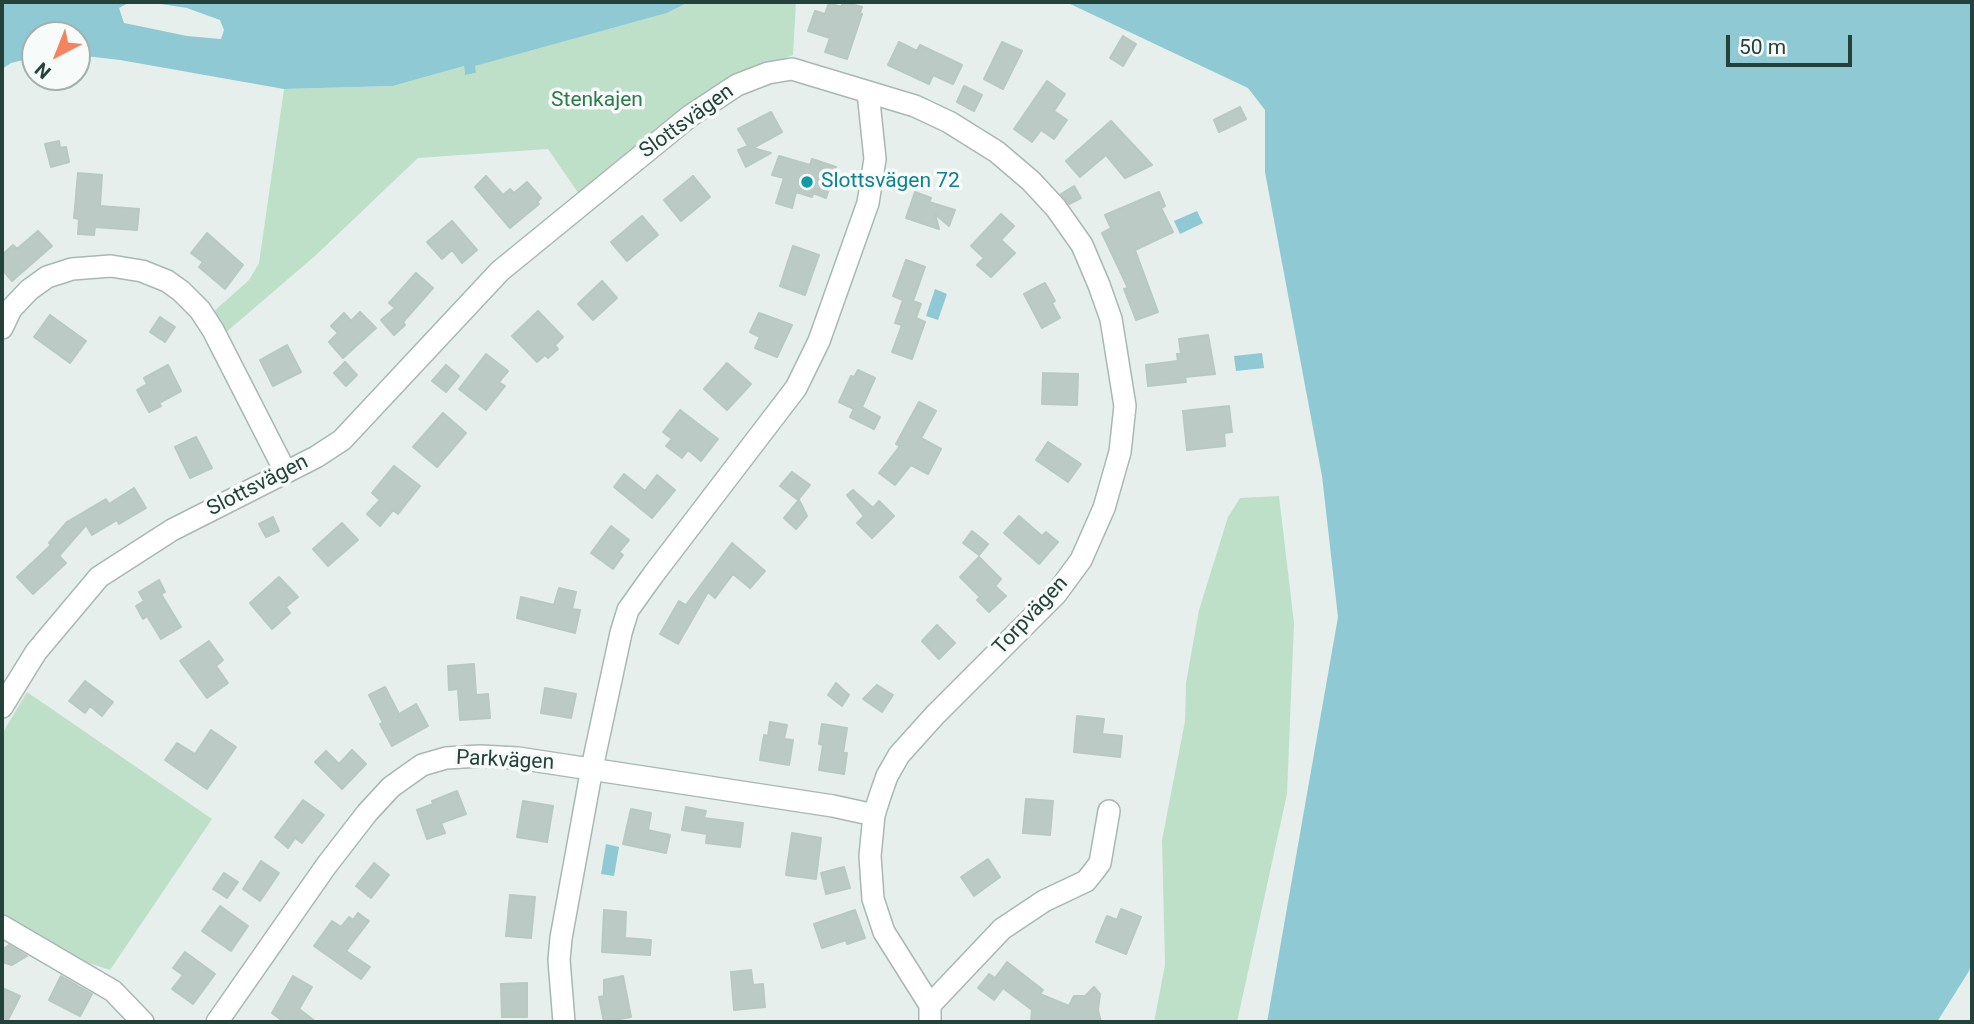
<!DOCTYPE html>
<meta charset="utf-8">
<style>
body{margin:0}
#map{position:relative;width:1974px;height:1024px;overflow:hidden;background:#e6efeb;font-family:Roboto,sans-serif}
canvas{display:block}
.frame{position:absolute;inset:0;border:4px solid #24423a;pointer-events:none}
.north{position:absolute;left:21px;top:21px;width:70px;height:70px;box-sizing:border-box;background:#f7fbf9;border:2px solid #a3b1ad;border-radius:50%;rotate:222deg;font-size:19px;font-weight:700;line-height:28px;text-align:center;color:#24423a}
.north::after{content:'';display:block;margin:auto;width:24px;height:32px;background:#f4845f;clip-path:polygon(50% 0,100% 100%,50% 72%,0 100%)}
.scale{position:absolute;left:1726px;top:35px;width:126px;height:32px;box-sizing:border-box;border:4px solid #24423a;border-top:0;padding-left:9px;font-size:21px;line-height:24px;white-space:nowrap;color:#24423a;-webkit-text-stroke:5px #f7fbf9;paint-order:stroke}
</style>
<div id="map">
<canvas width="1974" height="1024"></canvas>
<div class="frame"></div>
<div class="north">N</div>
<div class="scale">50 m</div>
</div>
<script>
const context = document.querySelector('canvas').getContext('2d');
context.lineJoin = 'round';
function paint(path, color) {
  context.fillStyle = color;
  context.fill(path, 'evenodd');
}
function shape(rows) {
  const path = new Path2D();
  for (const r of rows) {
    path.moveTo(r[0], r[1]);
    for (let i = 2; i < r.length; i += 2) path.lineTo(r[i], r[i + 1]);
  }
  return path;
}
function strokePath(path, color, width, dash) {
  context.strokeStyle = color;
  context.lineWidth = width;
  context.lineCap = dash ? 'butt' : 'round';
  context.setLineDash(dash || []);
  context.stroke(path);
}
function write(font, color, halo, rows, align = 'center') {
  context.font = font + ' Roboto,sans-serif';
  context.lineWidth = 7;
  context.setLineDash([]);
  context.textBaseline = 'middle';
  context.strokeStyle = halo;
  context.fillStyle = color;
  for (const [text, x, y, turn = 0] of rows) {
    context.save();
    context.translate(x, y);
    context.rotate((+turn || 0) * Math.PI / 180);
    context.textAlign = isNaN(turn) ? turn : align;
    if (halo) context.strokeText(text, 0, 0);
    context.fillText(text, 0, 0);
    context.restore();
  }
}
const green = shape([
 [689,2,796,2,793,55,756,69,581,197,548,149,418,158,316,255,224,334,212,313,249,280,259,263,284,89,393,86,464,66,465,75,476,73,474,66,667,13],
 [1279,496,1294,623,1287,794,1237,1022,1154,1022,1165,965,1162,840,1185,721,1186,683,1199,610,1228,517,1240,498],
 [27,692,212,819,110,970,68,956,2,914,2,734]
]);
const water = shape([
 [2,2,689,2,667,13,475,66,476,73,465,75,464,66,393,86,284,89,120,60,77,55,77,35,35,35,35,57,11,63,2,69],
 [130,2,147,2,187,8,220,20,224,30,221,39,187,36,124,23,119,8],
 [1066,2,1972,2,1972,960,1969,971,1937,1022,1267,1022,1338,617,1322,476,1265,172,1265,110,1248,88],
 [1197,211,1203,223,1180,234,1174,221],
 [935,289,947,294,938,320,926,316],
 [1262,353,1264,368,1236,371,1234,356],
 [606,844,619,847,614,876,601,874]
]);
const building = shape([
 [843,2,862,7,860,13,862,14,847,59,825,52,830,38,808,31,815,11,825,14,829,3,841,7,843,2],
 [1123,36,1136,44,1123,66,1110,58,1123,36],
 [899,42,917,51,920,45,962,65,953,84,933,75,929,84,888,65,899,42],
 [1002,42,1022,51,1003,89,984,79,1002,42],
 [1047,81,1065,94,1054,111,1067,120,1054,139,1041,130,1032,142,1014,129,1047,81],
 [964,86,982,95,974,111,957,102,964,86],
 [1240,107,1246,119,1219,132,1214,120,1240,107],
 [771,112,782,132,753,148,771,153,746,167,738,150,748,146,738,129,771,112],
 [1111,121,1152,165,1125,178,1106,155,1080,177,1066,161,1111,121],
 [59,141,60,148,66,147,69,162,51,167,45,144,59,141],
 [779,156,810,165,812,159,836,167,826,198,813,193,812,197,796,192,792,208,776,203,784,178,772,175,779,156],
 [78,173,102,175,100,206,139,209,137,230,95,227,94,235,78,234,79,219,74,218,78,173],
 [486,176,503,195,510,189,514,193,527,182,541,198,537,202,539,204,510,228,475,187,486,176],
 [693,176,710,197,681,221,664,200,693,176],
 [1074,186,1081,198,1069,204,1061,194,1074,186],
 [915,192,931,198,929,202,955,210,949,226,935,214,939,229,906,218,915,192],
 [1159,192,1165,206,1161,208,1173,232,1135,250,1158,312,1136,320,1124,289,1128,288,1102,233,1111,228,1105,215,1159,192],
 [1001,214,1014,226,1001,240,1015,253,991,277,977,265,984,258,971,246,1001,214],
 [642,216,658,235,627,261,611,242,642,216],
 [452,221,477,250,462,263,452,250,442,259,427,242,452,221],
 [38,231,52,246,12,281,2,269,2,255,13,245,17,249,38,231],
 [207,233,243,265,225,289,199,267,203,262,191,253,207,233],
 [793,246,819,255,805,295,780,286,793,246],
 [906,260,925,267,913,301,921,304,916,318,925,322,912,359,892,352,902,325,895,323,903,300,893,296,906,260],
 [416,273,433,288,403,322,405,325,394,335,381,320,395,308,389,303,416,273],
 [602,281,617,298,593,320,578,304,602,281],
 [1045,283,1055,301,1052,303,1060,318,1042,328,1024,294,1045,283],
 [538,311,563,337,555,345,558,349,548,358,545,355,537,362,512,336,538,311],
 [360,312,376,328,343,358,329,342,338,333,331,326,344,313,351,321,360,312],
 [759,313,792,325,777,357,755,348,760,337,750,332,759,313],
 [50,315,86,341,70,363,34,337,50,315],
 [160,317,175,327,165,342,150,332,160,317],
 [1208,335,1215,374,1185,377,1186,382,1148,386,1146,365,1178,361,1177,354,1181,354,1179,339,1208,335],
 [287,345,301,372,273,386,260,360,287,345],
 [486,354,508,371,499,382,505,386,486,410,459,389,486,354],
 [345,362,357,375,346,386,334,373,345,362],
 [727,363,751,384,727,410,704,389,727,363],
 [168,365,181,391,159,403,161,406,149,412,137,390,147,384,144,378,168,365],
 [446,365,459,376,446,392,432,381,446,365],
 [858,370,875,378,862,407,880,417,874,429,850,417,854,409,839,402,851,376,854,377,858,370],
 [1043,373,1078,374,1077,405,1042,404,1043,373],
 [919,402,936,411,921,438,941,449,928,474,911,465,895,485,879,473,900,446,896,444,919,402],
 [1229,406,1232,432,1224,433,1225,446,1187,450,1183,411,1229,406],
 [680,410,718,439,701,461,688,450,682,458,666,446,672,439,663,432,680,410],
 [443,413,466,433,437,467,413,447,443,413],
 [196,437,212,468,190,478,175,447,196,437],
 [1048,442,1081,464,1068,482,1036,460,1048,442],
 [394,466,420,486,398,514,393,510,380,526,367,514,380,500,372,493,394,466],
 [792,472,810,485,798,500,780,486,792,472],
 [624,474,645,491,657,475,675,490,652,518,614,487,624,474],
 [134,488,146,508,119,524,117,520,92,535,86,525,59,556,66,563,33,594,17,577,51,545,49,543,67,522,106,499,109,504,134,488],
 [853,490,873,508,879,501,894,516,872,538,857,523,864,516,847,495,853,490],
 [799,500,807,516,796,529,784,518,799,500],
 [1019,516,1042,536,1046,532,1058,542,1039,564,1004,533,1019,516],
 [273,517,279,531,266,537,259,524,273,517],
 [342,523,358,540,328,566,313,549,342,523],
 [611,526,629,540,619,552,623,555,613,569,591,553,611,526],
 [972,531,988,544,979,555,963,543,972,531],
 [732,543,765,571,750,588,733,574,715,598,708,592,678,644,660,634,679,601,686,605,732,543],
 [979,557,1001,579,995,586,1006,596,989,612,977,600,980,597,960,577,979,557],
 [279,577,298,597,286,607,290,613,272,629,250,603,279,577],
 [159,580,165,592,161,594,181,627,161,639,147,616,143,619,136,606,144,601,139,592,159,580],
 [559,588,576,592,572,609,580,610,575,633,517,618,521,597,554,605,559,588],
 [937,625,955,643,939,659,922,641,937,625],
 [209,641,223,660,216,666,228,683,207,698,180,661,209,641],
 [474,664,476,695,488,694,490,718,460,720,458,689,449,690,448,666,474,664],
 [85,681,113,702,102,716,90,706,85,713,69,701,85,681],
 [836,683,849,695,842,706,828,695,836,683],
 [877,685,893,695,882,712,863,699,877,685],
 [385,687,399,714,416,704,428,726,392,746,380,724,383,723,369,695,385,687],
 [545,688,576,694,571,718,541,713,545,688],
 [1077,716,1104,719,1102,734,1122,736,1120,757,1074,752,1077,716],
 [770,722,787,725,784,739,793,740,789,765,760,760,764,735,768,736,770,722],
 [822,724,847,728,843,753,847,753,844,774,819,770,823,745,819,744,822,724],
 [211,730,236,747,207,789,165,760,177,743,195,754,211,730],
 [352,750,366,764,342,789,315,762,326,751,339,764,352,750],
 [457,791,466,814,441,823,445,833,427,839,417,810,433,804,432,801,457,791],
 [1026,799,1053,801,1050,835,1023,833,1026,799],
 [303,800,324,815,302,843,295,838,288,848,275,837,303,800],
 [523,801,553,806,547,842,517,837,523,801],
 [686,807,706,811,704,818,743,823,740,847,706,843,707,834,682,830,686,807],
 [631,809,651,813,648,830,670,835,666,853,623,844,631,809],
 [792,833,821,838,816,879,786,875,792,833],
 [988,859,1000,877,974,896,961,877,988,859],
 [261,861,279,873,260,901,243,889,261,861],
 [374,863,389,875,371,898,356,886,374,863],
 [844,867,850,888,826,894,821,873,844,867],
 [224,873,238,882,227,898,213,889,224,873],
 [510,895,535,897,531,938,506,936,510,895],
 [220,906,248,926,231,951,202,931,220,906],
 [1121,909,1141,917,1126,954,1096,942,1107,916,1117,920,1121,909],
 [604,910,626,912,625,938,651,940,650,955,602,952,604,910],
 [855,910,865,938,847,944,846,940,822,948,814,924,855,910],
 [358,913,369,921,346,951,370,967,361,979,314,946,332,921,341,927,349,917,353,920,358,913],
 [9,945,27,956,12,965,2,962,2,950,9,945],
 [185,952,215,974,193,1004,172,989,183,975,173,968,185,952],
 [1007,962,1043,990,1040,994,1069,1006,1074,996,1085,996,1094,987,1100,994,1098,1010,1101,1022,1031,1022,1032,1010,1003,988,994,1000,978,988,989,974,995,978,1007,962],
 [751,970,753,985,763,984,765,1007,734,1010,731,972,751,970],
 [61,976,92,994,80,1016,49,1000,61,976],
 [293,976,312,987,299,1009,316,1022,284,1022,272,1013,293,976],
 [623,976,631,1017,604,1022,599,997,604,996,604,980,623,976],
 [527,983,527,1017,502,1017,501,984,527,983],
 [2,988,20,996,7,1022,2,1022,2,988]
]);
const minor = shape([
 [2,328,11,309,29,290,47,277,72,269,111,266,142,271,167,281,181,291,200,310,213,330,285,471],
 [2,707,36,652,99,577,172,530,316,457,342,440,500,271,690,116,737,85,768,73,792,69,915,106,949,122,997,152,1031,181,1056,208,1082,245,1099,285,1111,319,1125,406,1120,452,1104,508,1081,560,1056,594,935,715,899,755,887,776,880,796,874,815,870,856,873,899,884,932,930,1005],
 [2,926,113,991,143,1022],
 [217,1022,326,866,367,813,391,787,422,765,446,758,480,756,518,758,833,806,874,815],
 [564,1022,559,960,561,938,592,768,621,633,628,610,653,575,796,388,819,341,868,203,875,159,868,92],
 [930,1022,930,1005,1002,929,1044,901,1086,881,1094,871,1100,863,1109,811]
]);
const markers = [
 [807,182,7,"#0f9aa8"]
];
const parkNames = [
 ["Stenkajen",597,101]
];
const streetNames = [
 ["Slottsvägen",687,122,-36],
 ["Slottsvägen",258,486,-27],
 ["Torpvägen",1031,616,-47],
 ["Parkvägen",505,761,3]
];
const cultureNames = [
 ["Slottsvägen 72",821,182]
];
paint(green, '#bfe0c8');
paint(water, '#8ec9d4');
paint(building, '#bbcac4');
strokePath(building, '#b8c9c2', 2);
strokePath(minor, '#a8b8b2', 24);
strokePath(minor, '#fff', 21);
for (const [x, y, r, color] of markers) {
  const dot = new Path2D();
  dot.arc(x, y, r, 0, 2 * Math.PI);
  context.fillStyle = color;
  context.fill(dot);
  strokePath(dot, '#f7fbf9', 2.5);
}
write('21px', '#2d7a4b', '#f7fbf9', parkNames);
write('21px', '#24423a', '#f7fbf9', streetNames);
write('21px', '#0d838f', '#f7fbf9', cultureNames, 'left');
</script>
